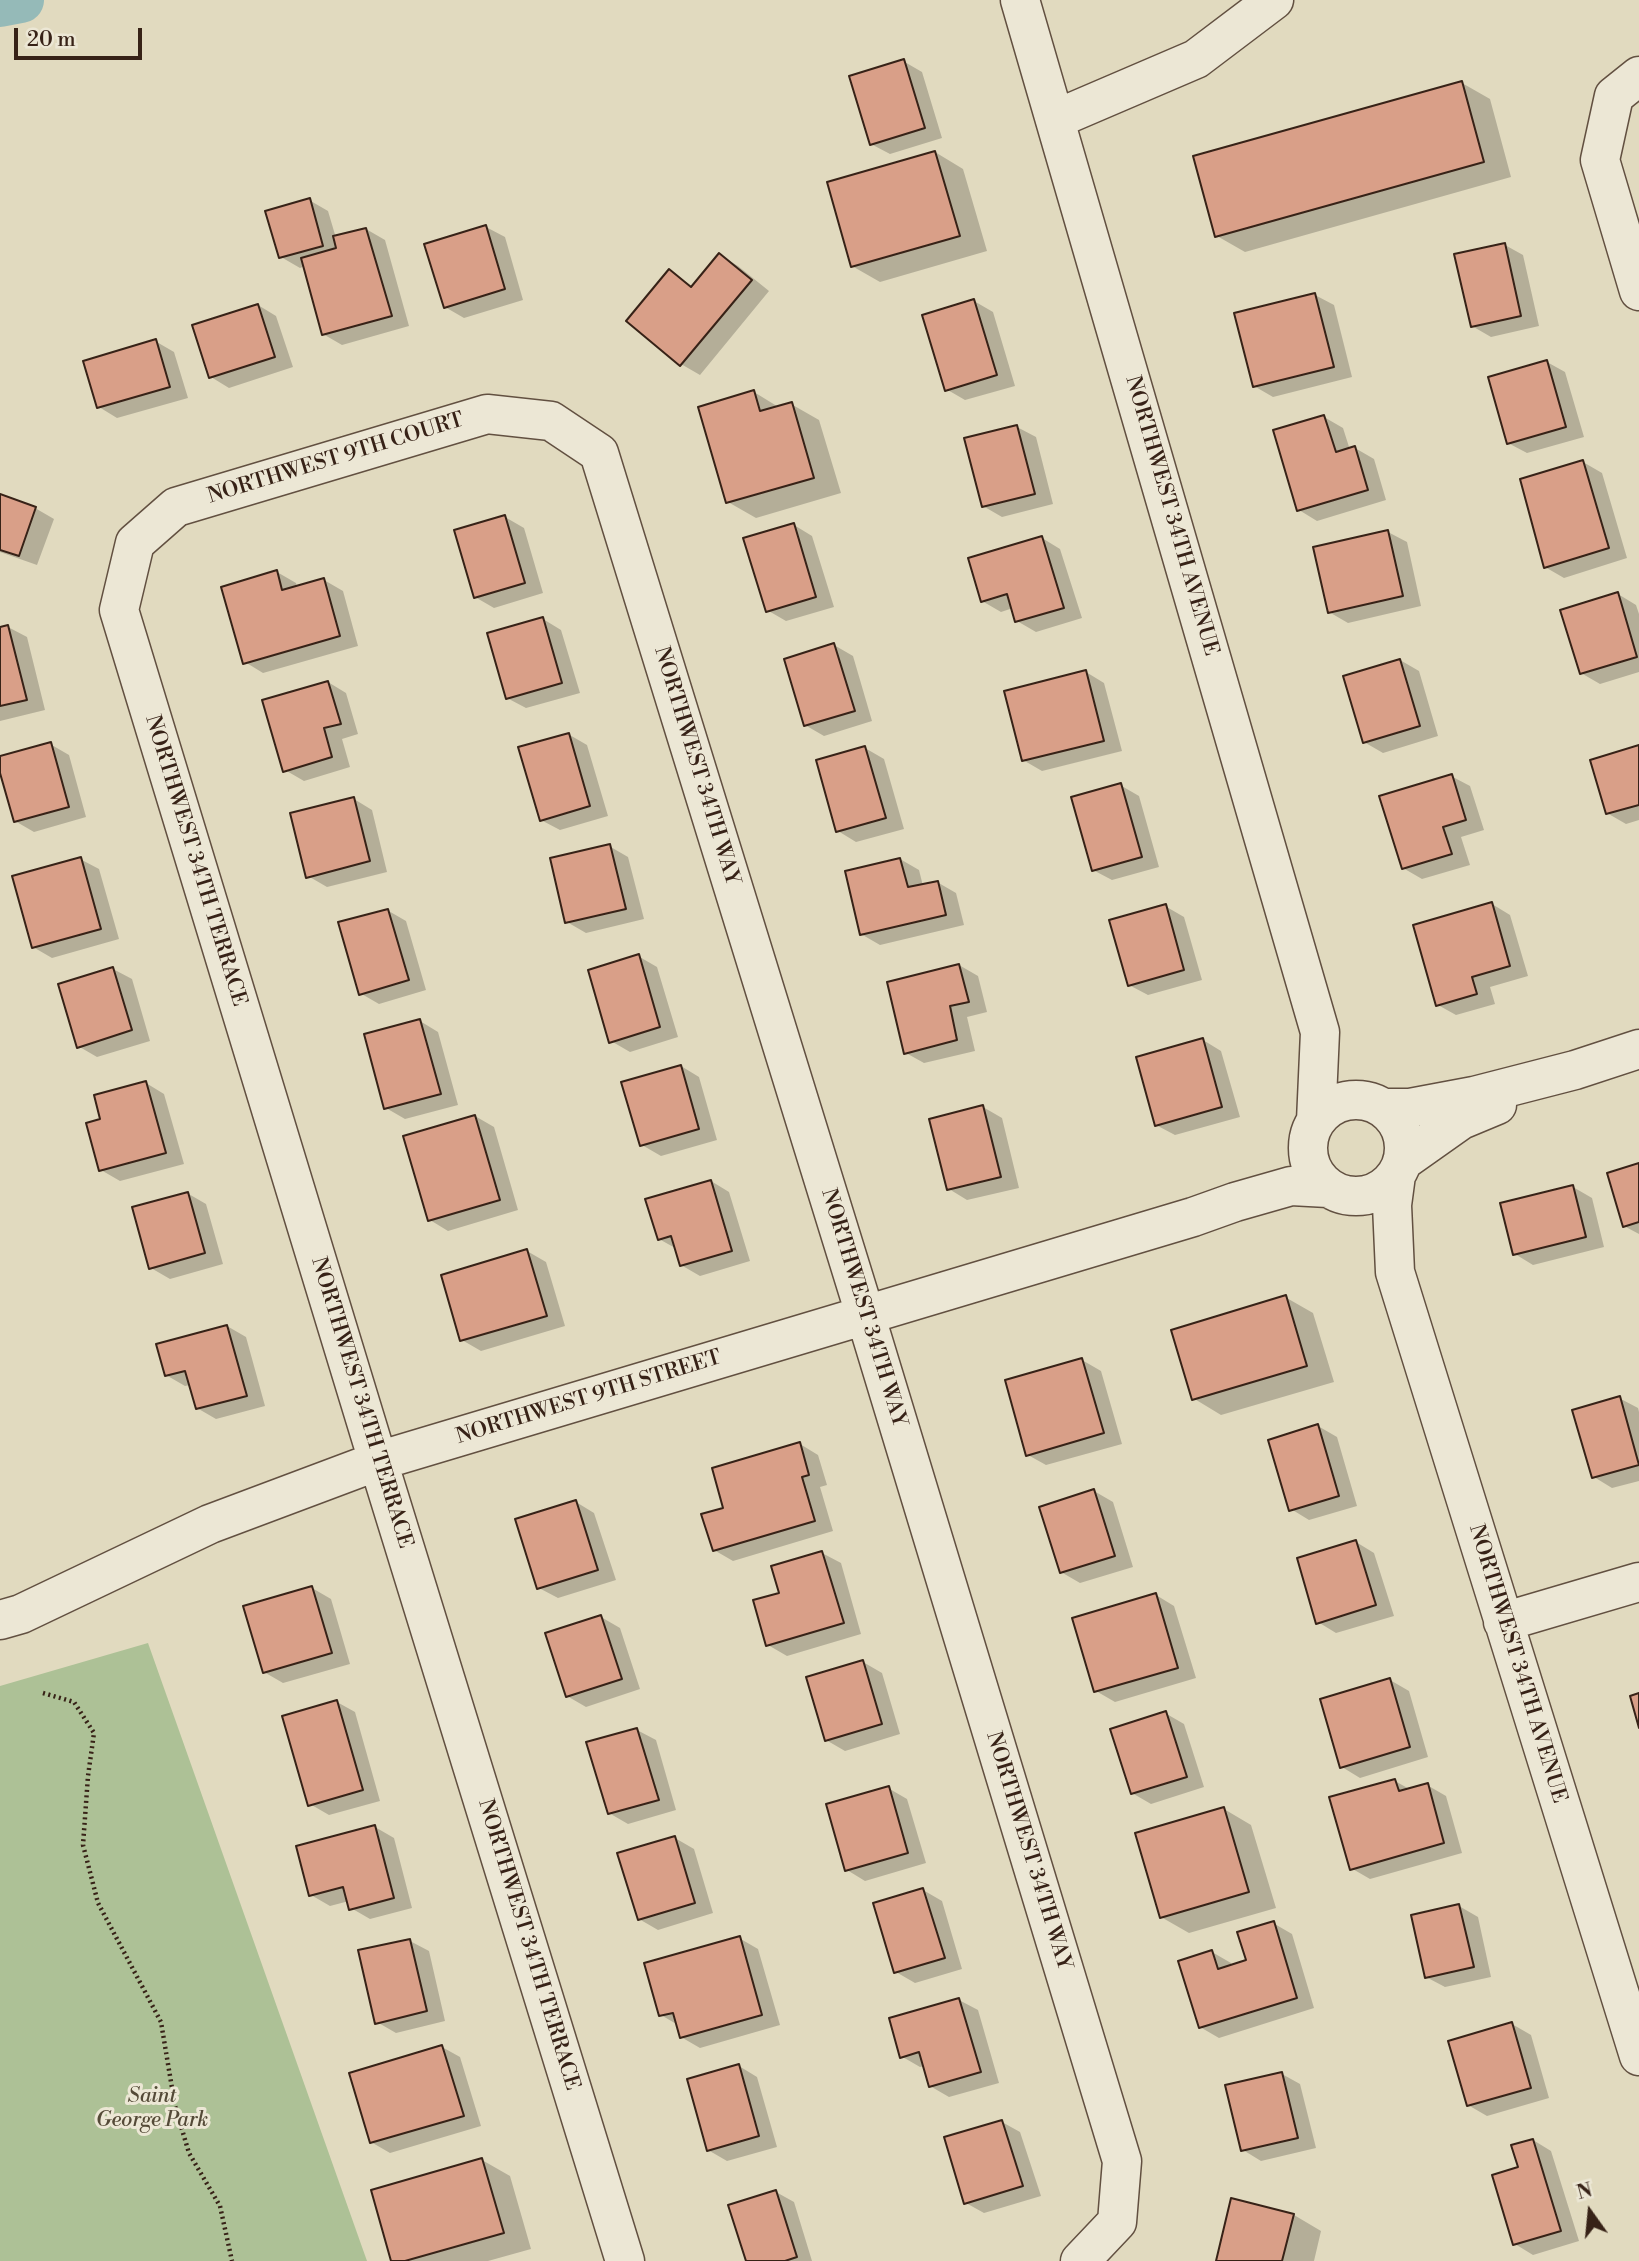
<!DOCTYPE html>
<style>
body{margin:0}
#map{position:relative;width:1639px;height:2261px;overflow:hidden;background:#e1dabf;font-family:"Libre Bodoni",serif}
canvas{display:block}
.north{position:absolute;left:1555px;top:2177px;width:70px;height:70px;-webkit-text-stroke:5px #ece7d5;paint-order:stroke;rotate:345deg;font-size:19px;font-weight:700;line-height:28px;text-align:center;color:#372217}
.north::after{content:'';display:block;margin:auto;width:24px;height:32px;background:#372217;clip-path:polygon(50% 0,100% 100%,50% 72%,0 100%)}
.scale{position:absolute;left:14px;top:28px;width:128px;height:32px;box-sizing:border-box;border:4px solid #372217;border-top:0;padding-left:9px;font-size:21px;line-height:24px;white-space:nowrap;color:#372217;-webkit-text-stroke:5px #ece7d5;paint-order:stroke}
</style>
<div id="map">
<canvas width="1639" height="2261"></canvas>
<div class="north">N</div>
<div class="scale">20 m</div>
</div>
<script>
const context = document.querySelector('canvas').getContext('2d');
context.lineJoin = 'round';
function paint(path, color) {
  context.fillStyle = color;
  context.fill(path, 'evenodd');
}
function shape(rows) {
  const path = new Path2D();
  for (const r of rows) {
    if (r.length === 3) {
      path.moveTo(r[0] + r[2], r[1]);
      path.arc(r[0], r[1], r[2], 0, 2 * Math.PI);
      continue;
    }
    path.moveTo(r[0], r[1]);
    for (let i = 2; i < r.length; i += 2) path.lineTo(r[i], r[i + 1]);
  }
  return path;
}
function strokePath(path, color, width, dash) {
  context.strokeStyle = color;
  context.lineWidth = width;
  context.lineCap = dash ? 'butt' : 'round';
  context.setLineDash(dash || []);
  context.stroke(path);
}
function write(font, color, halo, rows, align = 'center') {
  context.font = font + ' "Libre Bodoni",serif';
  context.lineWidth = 6;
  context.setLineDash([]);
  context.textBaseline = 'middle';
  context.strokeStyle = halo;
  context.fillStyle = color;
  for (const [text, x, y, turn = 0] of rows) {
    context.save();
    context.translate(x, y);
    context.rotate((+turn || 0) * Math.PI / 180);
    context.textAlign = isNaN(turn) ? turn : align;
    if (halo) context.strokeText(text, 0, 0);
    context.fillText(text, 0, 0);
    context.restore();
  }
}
const green = shape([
 [148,1643,367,2261,0,2261,0,1686]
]);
const shadow = shape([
 [903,61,922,72,942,138,890,154,871,144],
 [1462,83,1490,99,1511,177,1245,252,1217,236],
 [935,152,963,169,987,251,880,282,852,266],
 [309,200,328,211,336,238,366,229,385,240,409,326,342,345,323,334,305,266,300,268,281,257],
 [486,227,505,237,523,300,464,318,445,307],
 [1505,245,1523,255,1539,326,1491,337,1472,326],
 [720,255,738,266,769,291,700,375,681,364,669,271,693,287],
 [1315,295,1334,305,1352,377,1273,397,1254,386],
 [974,301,993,312,1015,386,965,400,946,389],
 [258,305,276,316,293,367,229,388,211,377],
 [155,341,174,352,188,398,117,418,99,407],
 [1547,362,1565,372,1584,437,1527,453,1508,443],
 [754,392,780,408,791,404,819,420,841,493,756,518,728,502],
 [1324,417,1343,428,1350,450,1355,448,1374,459,1386,500,1317,521,1299,510],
 [1017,427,1036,437,1053,504,1002,517,983,506],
 [1583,462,1602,473,1627,558,1564,578,1545,567],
 [0,496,35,508,54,519,37,565,0,552],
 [505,517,524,528,543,593,494,608,475,597],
 [794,525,812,536,834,607,786,621,767,610],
 [1388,532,1407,542,1421,606,1348,623,1329,612],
 [1042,538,1060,549,1082,618,1036,632,1017,621,1013,608,1001,612,982,601],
 [277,572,296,583,297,588,324,580,343,591,358,646,263,673,245,662],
 [1618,594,1636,605,1639,614,1639,672,1600,684,1581,673],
 [543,619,561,630,580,693,526,708,507,698],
 [8,627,27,637,45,710,0,721,0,629],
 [834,645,853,656,872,721,824,736,805,725],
 [1400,660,1419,671,1438,736,1383,753,1364,742],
 [1086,672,1104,683,1122,751,1042,771,1023,760],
 [328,682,346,693,358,734,342,739,350,767,304,781,285,770],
 [568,734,587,745,608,816,560,830,541,820],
 [50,744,69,755,86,817,34,832,15,821,0,766,0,758],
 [1639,747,1639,820,1626,824,1607,813],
 [865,748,884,759,904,829,856,842,838,831],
 [1451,776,1470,786,1484,830,1461,837,1470,865,1422,879,1403,868],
 [1120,785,1139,796,1159,867,1112,880,1093,870],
 [354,799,372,810,387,872,327,887,308,876],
 [609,846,628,857,644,919,586,933,567,922],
 [80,859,99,869,119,939,52,958,33,947],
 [900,859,919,870,923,886,937,882,956,893,964,925,880,945,861,934],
 [1492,904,1510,915,1528,976,1490,987,1495,1004,1456,1015,1438,1005],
 [1165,906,1184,917,1202,980,1148,995,1129,985],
 [387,910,406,921,426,990,379,1004,360,993],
 [638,956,657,967,678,1037,630,1052,611,1041],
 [959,965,978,976,987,1012,967,1017,975,1051,924,1063,906,1053],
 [113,969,132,979,150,1041,97,1057,78,1046],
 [420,1021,438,1032,458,1105,405,1119,386,1108],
 [1203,1040,1221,1051,1240,1117,1175,1135,1156,1125],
 [681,1066,699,1077,717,1140,661,1156,642,1145],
 [146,1083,164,1094,184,1164,120,1181,101,1170,102,1120],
 [983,1107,1002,1118,1019,1188,967,1200,949,1189],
 [475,1116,494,1127,518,1210,448,1231,430,1220],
 [1639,1165,1639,1234,1624,1226],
 [711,1181,729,1192,750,1261,700,1276,681,1265,677,1249,659,1239],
 [1573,1187,1592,1198,1604,1247,1533,1265,1515,1254],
 [187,1193,206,1204,223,1264,170,1279,151,1268],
 [527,1251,546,1262,565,1326,481,1351,462,1340],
 [1285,1297,1313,1313,1334,1382,1221,1415,1193,1398],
 [227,1326,246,1337,265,1406,216,1419,197,1408,190,1385,185,1386,166,1375],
 [1082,1360,1101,1371,1122,1444,1046,1465,1028,1455],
 [1619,1398,1638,1408,1639,1412,1639,1481,1612,1488,1594,1477],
 [1318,1426,1337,1437,1357,1506,1309,1520,1291,1509],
 [800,1444,818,1455,827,1485,820,1487,833,1531,733,1561,714,1550,725,1509],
 [1094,1491,1113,1502,1133,1567,1080,1583,1061,1572],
 [576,1502,594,1513,616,1580,558,1598,539,1588],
 [1356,1542,1374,1553,1394,1616,1336,1633,1318,1622],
 [822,1553,841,1563,861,1634,787,1656,768,1645,781,1594],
 [312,1588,331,1599,350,1664,283,1683,264,1672],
 [1156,1595,1174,1606,1196,1678,1115,1702,1096,1691],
 [601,1617,620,1628,640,1689,586,1707,567,1696],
 [863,1662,882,1673,900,1734,845,1751,826,1740],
 [1390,1680,1409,1691,1428,1757,1360,1778,1342,1767],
 [337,1702,355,1712,380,1801,329,1815,310,1804],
 [1165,1713,1184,1724,1204,1787,1151,1804,1132,1793],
 [637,1730,656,1740,676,1810,628,1824,609,1813],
 [1395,1781,1411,1790,1427,1785,1446,1796,1462,1853,1370,1879,1351,1868],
 [888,1788,907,1799,926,1863,865,1881,847,1870],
 [1224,1809,1251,1825,1276,1908,1189,1933,1161,1917],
 [375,1827,394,1838,412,1908,370,1919,351,1908,349,1901,330,1906,311,1895],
 [675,1838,694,1849,713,1913,658,1930,639,1919],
 [923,1890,942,1901,962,1969,915,1983,896,1972],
 [1459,1906,1478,1917,1491,1977,1445,1987,1426,1977],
 [1273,1923,1292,1934,1314,2008,1219,2038,1200,2027,1212,1952,1231,1963,1232,1966,1248,1961],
 [739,1938,758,1949,780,2025,700,2048,681,2037,678,2025,661,2015],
 [410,1941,429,1951,445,2021,396,2033,377,2022],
 [959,2000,978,2010,999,2083,949,2097,930,2086,925,2066,920,2067,901,2056],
 [1512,2024,1531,2035,1549,2098,1487,2116,1468,2105],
 [442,2047,460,2057,481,2126,390,2153,371,2142],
 [739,2066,757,2077,777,2147,727,2161,708,2150],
 [1282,2074,1300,2084,1316,2148,1261,2161,1243,2150],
 [1002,2122,1020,2132,1041,2196,984,2213,966,2203],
 [1533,2140,1551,2151,1579,2241,1533,2255,1515,2244,1520,2169],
 [482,2160,510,2176,531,2249,488,2261,393,2261],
 [776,2192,794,2202,812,2261,748,2261],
 [1294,2215,1321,2231,1314,2261,1218,2261]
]);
const canal = shape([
 [0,4,21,0]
]);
const building = shape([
 [904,59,925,128,870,145,849,76,904,59],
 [1462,81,1484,162,1215,237,1193,156,1462,81],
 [935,151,960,236,851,267,827,182,935,151],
 [310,198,323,246,279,258,265,211,310,198],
 [486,225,505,289,444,308,424,244,486,225],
 [366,228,392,316,322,335,301,258,336,248,333,236,366,228],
 [1505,243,1521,316,1471,327,1454,254,1505,243],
 [719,253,752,280,680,366,626,321,669,269,691,287,719,253],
 [1315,293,1334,367,1253,387,1234,313,1315,293],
 [974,299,997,375,945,391,922,315,974,299],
 [258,304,275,357,209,378,192,325,258,304],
 [156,339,170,387,97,408,83,361,156,339],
 [1547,360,1566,427,1507,444,1488,377,1547,360],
 [754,390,760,411,792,402,814,478,726,503,698,407,754,390],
 [1324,415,1336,452,1355,446,1368,490,1297,511,1273,430,1324,415],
 [1017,425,1035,494,982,507,964,438,1017,425],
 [1583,460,1609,548,1544,568,1520,479,1583,460],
 [0,494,36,507,19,556,0,550,0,494],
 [505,515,525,583,474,598,454,530,505,515],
 [794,523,816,597,766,612,743,538,794,523],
 [1388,530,1403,596,1328,613,1313,547,1388,530],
 [1042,536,1064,608,1015,622,1007,594,981,602,968,558,1042,536],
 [277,570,282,590,324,578,340,636,243,664,221,587,277,570],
 [1618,592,1637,657,1580,674,1560,610,1618,592],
 [543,617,562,683,506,699,487,633,543,617],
 [8,625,27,700,0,706,0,627,8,625],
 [834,643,855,711,804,726,784,659,834,643],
 [1400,659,1420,726,1363,743,1343,676,1400,659],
 [1086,670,1104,741,1022,761,1004,691,1086,670],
 [328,681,341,724,324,728,332,757,283,772,262,700,328,681],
 [569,733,590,806,540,821,518,747,569,733],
 [51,742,69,807,14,822,0,773,0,756,51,742],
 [1639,745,1639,805,1606,814,1590,760,1639,745],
 [865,746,886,818,836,832,816,760,865,746],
 [1452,774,1466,820,1443,827,1452,854,1402,869,1379,796,1452,774],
 [1121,783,1142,857,1092,871,1071,797,1121,783],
 [354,797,370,861,306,878,290,813,354,797],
 [610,844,626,909,565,923,550,858,610,844],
 [81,857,101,929,32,948,12,876,81,857],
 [900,858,908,887,938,881,946,915,860,935,845,871,900,858],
 [1492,902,1510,966,1472,977,1477,994,1436,1006,1413,925,1492,902],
 [1166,904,1184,970,1128,986,1109,920,1166,904],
 [388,909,409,980,359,995,338,922,388,909],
 [639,954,660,1027,609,1043,588,970,639,954],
 [959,964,969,1002,950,1006,957,1040,904,1054,887,982,959,964],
 [113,967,132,1030,77,1048,58,984,113,967],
 [420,1019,441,1094,384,1109,364,1034,420,1019],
 [1203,1038,1222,1107,1155,1126,1136,1057,1203,1038],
 [681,1065,699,1129,640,1146,621,1082,681,1065],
 [146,1081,166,1153,99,1171,86,1123,100,1119,94,1095,146,1081],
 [983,1105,1001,1177,947,1190,929,1119,983,1105],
 [475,1115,500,1200,428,1221,403,1136,475,1115],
 [1639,1163,1639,1222,1623,1227,1607,1173,1639,1163],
 [711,1180,732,1251,680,1266,671,1236,658,1240,645,1199,711,1180],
 [1573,1185,1586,1237,1513,1255,1500,1203,1573,1185],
 [188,1192,205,1253,149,1269,132,1207,188,1192],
 [527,1249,547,1316,460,1341,441,1275,527,1249],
 [1286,1295,1307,1366,1192,1400,1171,1330,1286,1295],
 [227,1325,247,1396,196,1409,185,1371,165,1376,156,1344,227,1325],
 [1082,1358,1104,1433,1026,1456,1005,1380,1082,1358],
 [1620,1396,1639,1465,1592,1478,1572,1410,1620,1396],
 [1318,1424,1339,1496,1289,1511,1268,1440,1318,1424],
 [800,1442,809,1475,802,1477,815,1521,713,1551,701,1514,723,1508,712,1468,800,1442],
 [1094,1489,1115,1556,1060,1573,1039,1507,1094,1489],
 [576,1500,598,1570,537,1589,515,1519,576,1500],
 [1356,1540,1376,1605,1316,1624,1297,1558,1356,1540],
 [822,1551,844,1623,766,1646,753,1600,779,1593,771,1566,822,1551],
 [312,1586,332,1653,263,1673,243,1606,312,1586],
 [1156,1593,1178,1668,1094,1692,1072,1618,1156,1593],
 [601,1615,622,1679,566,1697,545,1633,601,1615],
 [863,1660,882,1724,825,1741,806,1677,863,1660],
 [1390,1678,1410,1747,1340,1768,1320,1699,1390,1678],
 [1639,1693,1639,1728,1630,1696,1639,1693],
 [337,1700,363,1790,308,1806,282,1716,337,1700],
 [1166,1711,1187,1777,1131,1794,1110,1729,1166,1711],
 [637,1728,659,1800,608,1814,586,1742,637,1728],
 [1395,1779,1399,1791,1428,1783,1444,1843,1350,1870,1329,1797,1395,1779],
 [889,1786,908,1853,845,1871,826,1804,889,1786],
 [1224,1807,1249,1892,1160,1918,1135,1833,1224,1807],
 [375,1825,394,1898,349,1910,343,1887,309,1896,296,1846,375,1825],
 [675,1836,695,1903,638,1920,617,1853,675,1836],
 [923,1888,945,1958,894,1973,873,1903,923,1888],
 [1459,1904,1474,1967,1425,1978,1411,1915,1459,1904],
 [1274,1921,1297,1998,1199,2028,1178,1961,1212,1950,1218,1969,1246,1960,1237,1932,1274,1921],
 [740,1936,762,2015,680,2038,673,2013,659,2016,644,1963,740,1936],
 [410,1939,427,2011,375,2024,358,1950,410,1939],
 [959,1998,981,2072,929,2087,919,2052,900,2058,889,2018,959,1998],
 [1512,2022,1531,2088,1467,2106,1448,2041,1512,2022],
 [442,2045,464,2116,370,2143,349,2073,442,2045],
 [739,2064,759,2136,707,2151,687,2079,739,2064],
 [1282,2072,1298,2138,1241,2151,1225,2085,1282,2072],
 [1002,2120,1023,2186,964,2204,944,2137,1002,2120],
 [1533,2139,1561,2231,1513,2245,1492,2175,1518,2167,1511,2145,1533,2139],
 [482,2158,504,2233,405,2261,391,2261,371,2190,482,2158],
 [776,2190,797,2257,785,2261,746,2261,728,2205,776,2190],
 [1231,2198,1294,2214,1282,2261,1216,2261,1231,2198]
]);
const path = shape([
 [43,1693,74,1702,94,1733,88,1776,83,1845,98,1903,161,2022,175,2106,189,2153,220,2206,232,2261]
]);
const minor = shape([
 [1020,0,1320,1032,1316,1121],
 [1639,76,1614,96,1600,160,1639,291],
 [1056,119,1196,59,1274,0],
 [1356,1148,48],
 [1383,1108,1410,1108,1474,1096,1575,1070,1639,1049],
 [1403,1161,1461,1120,1497,1105],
 [1396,1175,1392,1205,1395,1272,1639,2056],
 [0,1620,21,1614,210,1524,378,1461,1193,1217,1235,1202,1291,1186,1328,1188],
 [1503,1622,1639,1582],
 [625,2261,378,1461,119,610,135,543,176,507,487,414,551,421,599,453,865,1314,1122,2161,1117,2222,1080,2261]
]);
const streetNames = [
 ["NORTHWEST 9TH COURT",336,459,-17],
 ["NORTHWEST 34TH AVENUE",1171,516,74],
 ["NORTHWEST 34TH WAY",696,766,73],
 ["NORTHWEST 34TH TERRACE",195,861,73],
 ["NORTHWEST 34TH WAY",863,1308,73],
 ["NORTHWEST 9TH STREET",589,1398,-17],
 ["NORTHWEST 34TH TERRACE",361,1403,73],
 ["NORTHWEST 34TH AVENUE",1517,1664,73],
 ["NORTHWEST 34TH WAY",1028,1851,73],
 ["NORTHWEST 34TH TERRACE",528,1945,73]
];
const parkNames = [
 ["Saint",152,2097],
 ["George Park",152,2121]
];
paint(green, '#adc196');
paint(shadow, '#0003');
strokePath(canal, '#95bab8', 46);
paint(building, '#d99f88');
strokePath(building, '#372217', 2);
strokePath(minor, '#625041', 41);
strokePath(path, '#372217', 4.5, [2, 3.5]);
strokePath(minor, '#ece7d5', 38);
write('21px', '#372217', '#ece7d5', streetNames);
write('italic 21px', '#544a37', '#ece7d5', parkNames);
</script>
